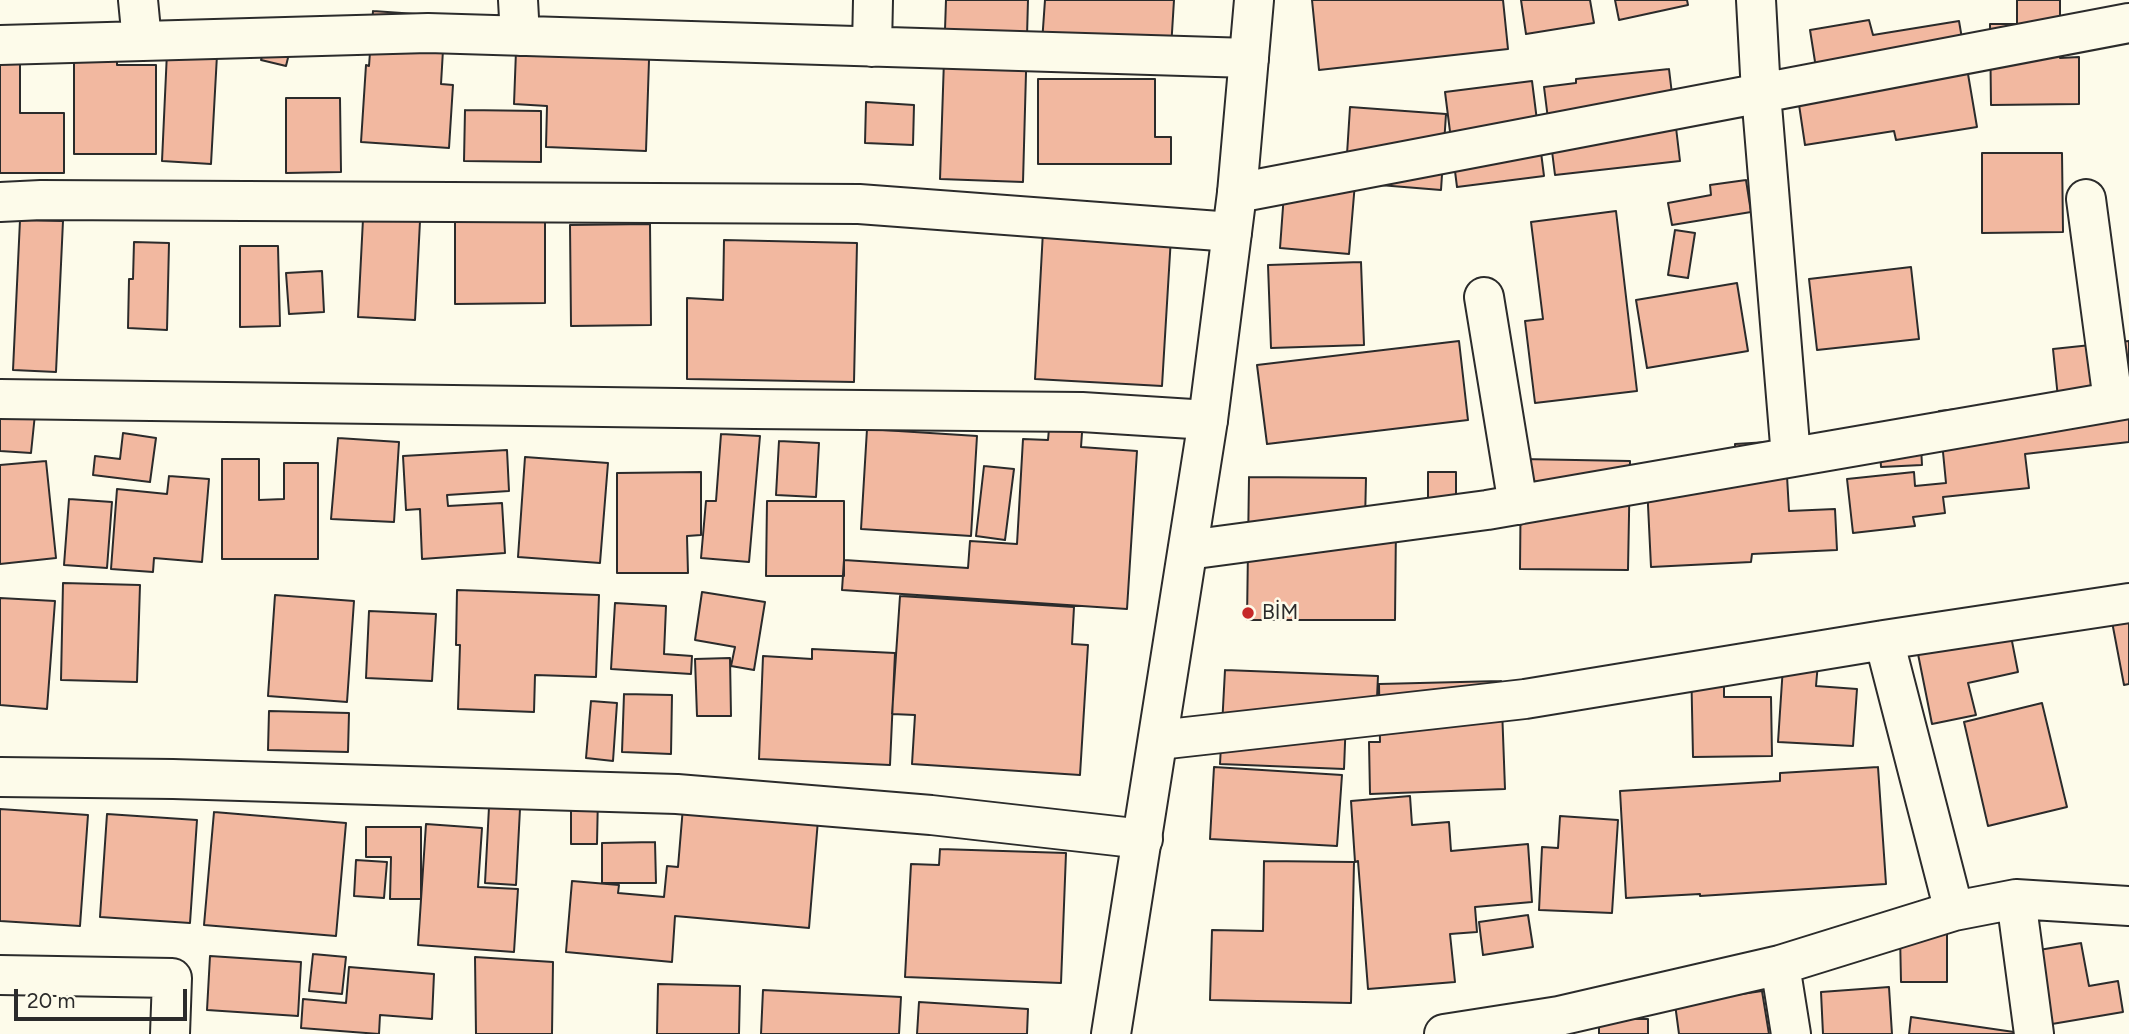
<!DOCTYPE html>
<meta charset="utf-8">
<style>
body{margin:0}
#map{position:relative;width:2129px;height:1034px;overflow:hidden;background:#fdfbea;font-family:Figtree,sans-serif}
canvas{display:block}
.scale{position:absolute;left:14px;top:989px;width:173px;height:32px;box-sizing:border-box;border:4px solid #2b2b2b;border-top:0;padding-left:9px;font-size:21px;line-height:24px;white-space:nowrap;color:#2b2b2b;-webkit-text-stroke:5px #fdfbea;paint-order:stroke}
</style>
<div id="map">
<canvas width="2129" height="1034"></canvas>
<div class="scale">20 m</div>
</div>
<script>
const context = document.querySelector('canvas').getContext('2d');
context.lineJoin = 'round';
function paint(path, color) {
  context.fillStyle = color;
  context.fill(path, 'evenodd');
}
function shape(rows) {
  const path = new Path2D();
  for (const r of rows) {
    path.moveTo(r[0], r[1]);
    for (let i = 2; i < r.length; i += 2) path.lineTo(r[i], r[i + 1]);
  }
  return path;
}
function strokePath(path, color, width, dash) {
  context.strokeStyle = color;
  context.lineWidth = width;
  context.lineCap = dash ? 'butt' : 'round';
  context.setLineDash(dash || []);
  context.stroke(path);
}
function write(font, color, halo, rows, align = 'center') {
  context.font = font + ' Figtree,sans-serif';
  context.lineWidth = 5;
  context.setLineDash([]);
  context.textBaseline = 'middle';
  context.strokeStyle = halo;
  context.fillStyle = color;
  for (const [text, x, y, turn = 0] of rows) {
    context.save();
    context.translate(x, y);
    context.rotate((+turn || 0) * Math.PI / 180);
    context.textAlign = isNaN(turn) ? turn : align;
    if (halo) context.strokeText(text, 0, 0);
    context.fillText(text, 0, 0);
    context.restore();
  }
}
const building = shape([
 [946,0,1028,0,1023,182,940,179,946,0],
 [1045,0,1174,0,1170,65,1041,57,1045,0],
 [1312,0,1503,0,1508,49,1319,70,1312,0],
 [1521,0,1590,0,1594,23,1526,34,1521,0],
 [1615,0,1687,0,1688,5,1619,20,1615,0],
 [2017,0,2060,0,2060,58,2079,57,2079,104,1991,105,1990,24,2017,24,2017,0],
 [373,11,445,16,441,84,453,85,449,148,361,142,366,65,369,66,373,11],
 [272,19,296,25,286,66,261,60,272,19],
 [1869,20,1873,35,1959,21,1977,127,1896,140,1894,131,1805,145,1794,71,1816,68,1810,30,1869,20],
 [517,24,650,30,646,151,546,147,547,106,514,104,517,24],
 [74,28,117,28,117,65,156,65,156,154,74,154,74,28],
 [0,34,20,61,20,113,64,113,64,173,0,173,0,34],
 [167,52,217,55,211,164,162,161,167,52],
 [1669,69,1680,161,1555,175,1544,87,1576,83,1576,79,1669,69],
 [1038,79,1155,79,1155,137,1171,137,1171,164,1038,164,1038,79],
 [1532,81,1544,176,1457,187,1445,92,1532,81],
 [286,98,340,98,341,172,286,173,286,98],
 [866,102,914,105,913,145,865,143,866,102],
 [1350,107,1446,114,1441,190,1355,183,1349,254,1280,248,1286,166,1346,170,1350,107],
 [465,110,541,111,541,162,464,161,465,110],
 [1982,153,2062,153,2063,232,1982,233,1982,153],
 [1746,180,1751,212,1672,225,1668,203,1711,195,1710,185,1746,180],
 [455,206,545,206,545,303,455,304,455,206],
 [1616,211,1637,391,1535,403,1525,321,1543,319,1531,222,1616,211],
 [363,219,420,221,415,320,358,317,363,219],
 [20,220,63,221,56,372,13,370,20,220],
 [650,224,651,325,571,326,570,225,650,224],
 [1675,230,1695,233,1688,278,1668,275,1675,230],
 [1043,231,1171,237,1162,386,1035,379,1043,231],
 [724,240,857,243,854,382,687,379,687,298,723,300,724,240],
 [134,242,169,243,167,330,128,328,129,279,133,279,134,242],
 [240,246,278,246,280,326,240,327,240,246],
 [1361,262,1364,345,1271,348,1268,265,1361,262],
 [1911,267,1919,339,1817,350,1809,279,1911,267],
 [322,271,324,312,289,314,286,273,322,271],
 [1737,283,1748,351,1647,368,1636,300,1737,283],
 [1459,341,1468,420,1267,444,1257,365,1459,341],
 [2129,341,2129,442,2025,454,2029,488,1943,497,1945,513,1913,517,1915,526,1853,533,1847,479,1914,472,1915,486,1946,483,1939,411,2058,398,2053,349,2129,341],
 [0,412,35,414,31,453,0,451,0,412],
 [1050,417,1083,419,1081,447,1137,451,1127,609,842,590,844,560,968,568,970,541,1017,544,1023,439,1048,440,1050,417],
 [1920,428,1922,465,1881,467,1879,429,1920,428],
 [867,429,977,436,971,536,861,529,867,429],
 [123,433,156,438,150,482,93,475,95,456,120,459,123,433],
 [721,434,760,436,749,562,701,558,706,501,716,501,721,434],
 [338,438,399,442,394,522,331,519,338,438],
 [779,441,819,443,816,497,776,495,779,441],
 [1785,441,1789,511,1835,509,1837,550,1752,554,1751,562,1651,567,1646,464,1736,468,1735,444,1785,441],
 [507,450,509,491,447,495,448,506,502,503,505,553,422,559,420,509,406,510,403,456,507,450],
 [525,457,608,463,600,563,518,557,525,457],
 [222,459,259,459,259,500,284,499,284,463,318,463,318,559,222,559,222,459],
 [1521,459,1630,461,1628,570,1520,569,1521,459],
 [46,461,56,558,0,564,0,465,46,461],
 [984,466,1014,469,1005,540,976,536,984,466],
 [701,472,701,535,687,536,688,573,617,573,617,473,701,472],
 [1428,472,1456,472,1456,507,1428,507,1428,472],
 [169,476,209,479,202,562,154,558,153,572,111,569,117,489,167,494,169,476],
 [1249,477,1366,478,1365,522,1396,523,1395,620,1247,620,1249,477],
 [69,499,112,502,107,568,64,565,69,499],
 [767,501,844,501,844,576,766,576,767,501],
 [63,583,140,585,137,682,61,680,63,583],
 [2129,586,2129,684,2124,685,2106,590,2129,586],
 [457,590,599,595,596,677,535,675,534,712,458,709,460,645,456,645,457,590],
 [702,592,765,602,754,670,731,666,735,647,695,640,702,592],
 [275,595,354,601,347,702,268,696,275,595],
 [900,596,1074,607,1072,644,1088,645,1080,775,912,764,915,715,892,714,900,596],
 [0,598,55,601,47,709,0,705,0,598],
 [615,603,666,606,664,654,692,656,691,674,611,669,615,603],
 [369,611,436,614,432,681,366,678,369,611],
 [2009,626,2018,672,1968,683,1976,715,1932,724,1915,639,2009,626],
 [1785,636,1820,639,1816,686,1857,689,1853,746,1778,742,1785,636],
 [812,649,895,653,890,765,759,759,763,656,812,659,812,649],
 [730,658,731,716,697,716,695,659,730,658],
 [1691,660,1724,660,1724,697,1771,697,1772,756,1693,757,1691,660],
 [1225,670,1378,676,1376,720,1346,718,1344,769,1220,764,1225,670],
 [1501,681,1505,789,1370,794,1369,742,1380,742,1379,684,1501,681],
 [624,694,672,695,671,754,622,752,624,694],
 [591,701,617,703,613,761,586,758,591,701],
 [2042,703,2067,807,1988,826,1964,722,2042,703],
 [269,711,349,713,348,752,268,750,269,711],
 [1214,767,1342,775,1337,846,1210,839,1214,767],
 [1878,767,1886,884,1700,896,1700,894,1626,898,1620,791,1780,781,1780,773,1878,767],
 [571,795,598,795,597,844,571,844,571,795],
 [1410,796,1412,825,1449,822,1451,851,1528,844,1532,902,1475,907,1477,932,1450,934,1455,982,1368,989,1358,861,1355,862,1351,801,1410,796],
 [489,807,520,809,516,885,485,883,489,807],
 [683,807,818,820,809,928,675,916,672,962,566,952,572,881,619,885,618,893,664,897,667,866,678,867,683,807],
 [0,809,88,815,80,926,0,921,0,809],
 [214,812,346,823,336,936,204,925,214,812],
 [107,814,197,820,190,923,100,917,107,814],
 [1560,816,1618,820,1612,913,1539,910,1542,847,1558,848,1560,816],
 [426,824,482,828,478,887,518,889,514,952,418,945,426,824],
 [366,827,421,827,421,899,390,899,391,857,366,857,366,827],
 [655,842,656,883,602,883,602,843,655,842],
 [940,849,1066,853,1061,983,905,977,911,864,939,865,940,849],
 [356,860,387,862,384,898,354,896,356,860],
 [1264,861,1354,862,1351,1003,1210,1000,1212,930,1263,931,1264,861],
 [1528,915,1533,947,1483,955,1479,922,1528,915],
 [1947,933,1947,982,1901,982,1900,934,1947,933],
 [2081,943,2089,986,2118,981,2123,1012,2052,1024,2039,950,2081,943],
 [313,954,346,957,342,994,309,991,313,954],
 [210,956,301,962,298,1016,207,1010,210,956],
 [475,957,553,962,552,1034,476,1034,475,957],
 [349,967,434,974,432,1019,380,1015,379,1034,301,1028,303,999,346,1003,349,967],
 [658,984,740,986,739,1034,657,1034,658,984],
 [1889,987,1892,1034,1823,1034,1821,992,1889,987],
 [763,990,901,997,899,1034,761,1034,763,990],
 [1762,991,1769,1034,1679,1034,1675,1004,1762,991],
 [919,1002,1028,1009,1027,1034,917,1034,919,1002],
 [1911,1017,2014,1032,2014,1034,1909,1034,1911,1017],
 [1599,1019,1648,1019,1648,1034,1599,1034,1599,1019]
]);
const minor = shape([
 [138,0,142,41],
 [518,0,520,36],
 [1756,0,1761,93,1791,457],
 [0,45,428,33,1249,58],
 [872,47,873,0],
 [1237,193,2129,23],
 [2086,199,2113,401],
 [0,202,41,200,859,204,1232,232],
 [1484,297,1518,505],
 [0,399,754,409,1082,412,1208,420],
 [1188,550,1487,510,2129,399],
 [1884,640,1954,911],
 [1159,740,1525,699,1884,640,2129,603],
 [0,777,173,779,677,794,931,815,1143,839],
 [2016,899,2034,1034],
 [1780,965,1791,1034],
 [0,975,172,978,170,1034],
 [1444,1034,1559,1016,1780,965,1954,911,2016,899,2129,906]
]);
const secondary = shape([
 [1111,1034,1208,420,1237,193,1254,0]
]);
const markers = [
 [1248,613,7,"#c62828"]
];
const poiNames = [
 ["BİM",1262,613]
];
paint(building, '#f2b8a0');
strokePath(building, '#2b2b2b', 2);
strokePath(minor, '#2b2b2b', 42);
strokePath(secondary, '#2b2b2b', 42);
strokePath(minor, '#fdfbea', 38);
strokePath(secondary, '#fdfbea', 38);
for (const [x, y, r, color] of markers) {
  const dot = new Path2D();
  dot.arc(x, y, r, 0, 2 * Math.PI);
  context.fillStyle = color;
  context.fill(dot);
  strokePath(dot, '#fdfbea', 2.5);
}
write('21px', '#2b2b2b', '#fdfbea', poiNames, 'left');
</script>
